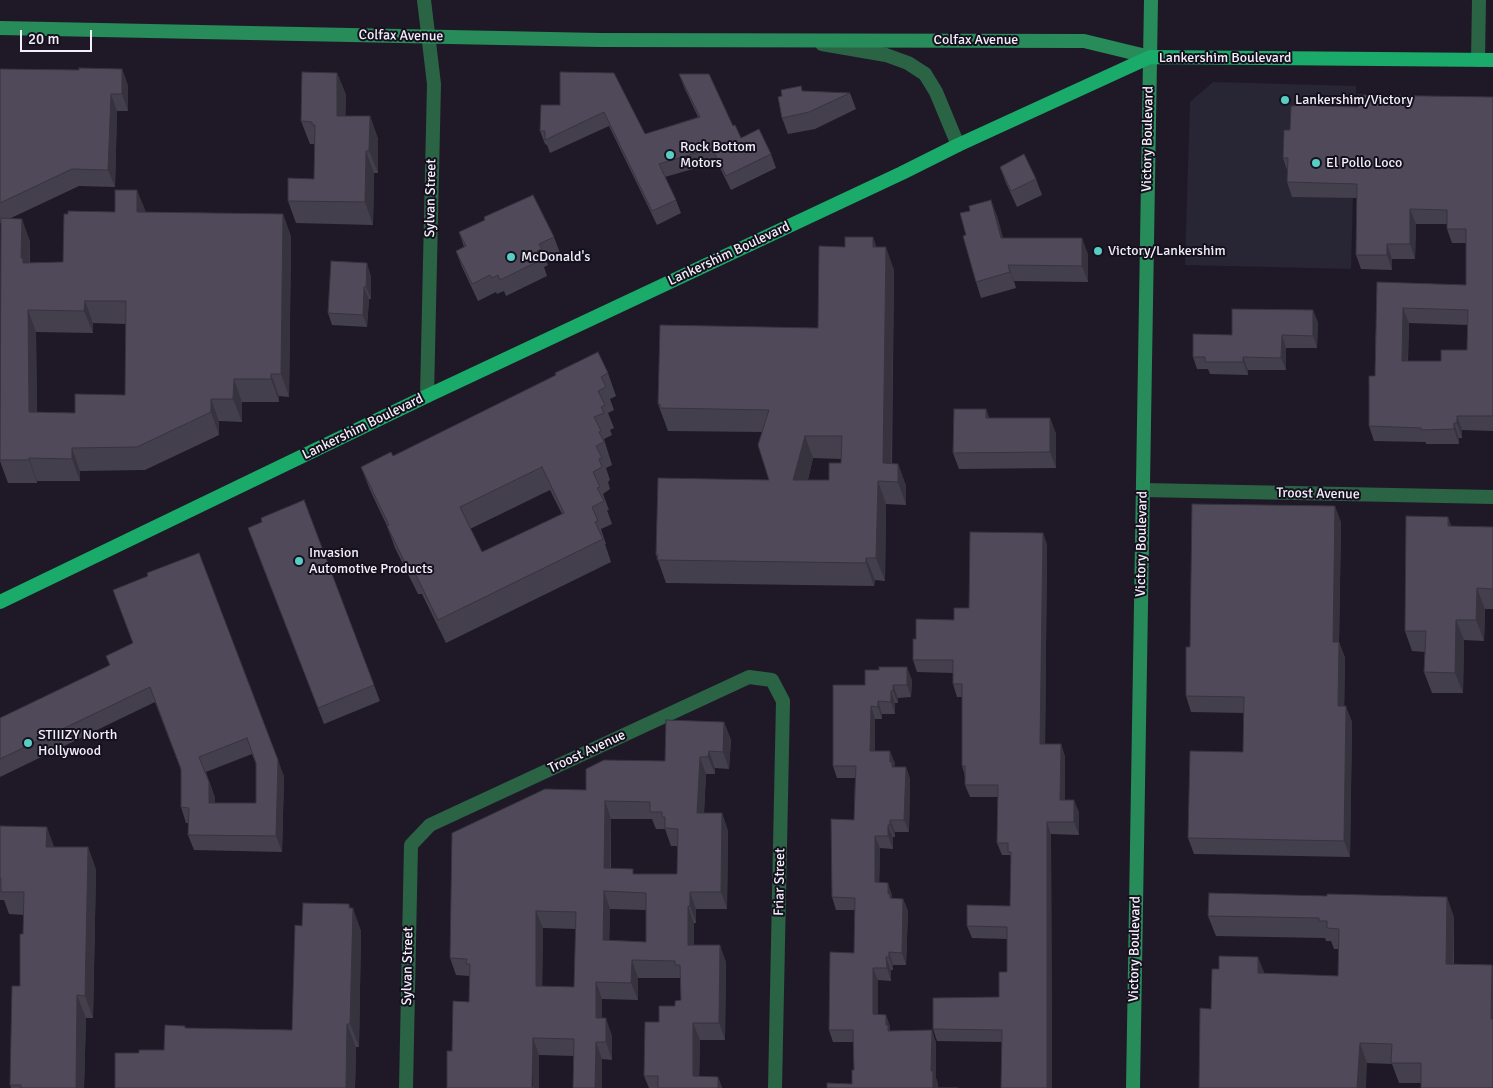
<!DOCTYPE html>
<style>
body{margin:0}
#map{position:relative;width:1493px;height:1088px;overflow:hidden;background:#1f1927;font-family:Signika,sans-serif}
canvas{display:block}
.scale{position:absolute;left:20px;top:30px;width:72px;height:22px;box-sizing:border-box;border:2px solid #f2eff9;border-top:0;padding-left:6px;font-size:15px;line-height:18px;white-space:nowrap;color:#f2eff9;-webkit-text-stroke:4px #15101d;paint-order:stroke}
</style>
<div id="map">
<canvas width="1493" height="1088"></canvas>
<div class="scale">20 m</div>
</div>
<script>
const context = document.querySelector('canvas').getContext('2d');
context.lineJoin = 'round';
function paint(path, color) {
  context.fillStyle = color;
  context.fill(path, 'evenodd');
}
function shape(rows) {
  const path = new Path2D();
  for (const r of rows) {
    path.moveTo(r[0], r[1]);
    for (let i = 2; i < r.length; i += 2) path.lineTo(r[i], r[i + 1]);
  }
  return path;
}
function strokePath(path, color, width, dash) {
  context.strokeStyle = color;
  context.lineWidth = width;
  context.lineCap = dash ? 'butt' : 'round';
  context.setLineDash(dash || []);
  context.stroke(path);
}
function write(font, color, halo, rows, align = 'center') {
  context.font = font + ' Signika,sans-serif';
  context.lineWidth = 4;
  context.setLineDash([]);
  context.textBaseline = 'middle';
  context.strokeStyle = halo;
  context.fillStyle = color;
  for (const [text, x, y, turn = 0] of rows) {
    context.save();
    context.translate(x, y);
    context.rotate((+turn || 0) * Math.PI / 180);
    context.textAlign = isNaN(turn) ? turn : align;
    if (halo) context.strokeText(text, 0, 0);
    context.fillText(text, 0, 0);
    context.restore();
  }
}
const commercial = shape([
 [1213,82,1356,86,1351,269,1185,265,1190,102]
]);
const minor = shape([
 [424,0,434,84,427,396],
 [1478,60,1479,0],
 [1143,490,1493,497],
 [406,1088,411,845,430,825,749,677,772,680,783,701,775,1088]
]);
const tertiary = shape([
 [822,44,886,55,908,63,925,74,936,92,958,145]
]);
const secondary = shape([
 [0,28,600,40,1084,41,1150,57],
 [1133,1088,1151,0]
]);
const primary = shape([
 [0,602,427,396,902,173,958,145,1150,57,1493,60]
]);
const wall = shape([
 [0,69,79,70,122,69,128,86,128,111,117,111,115,187,79,186,11,218,30,241,30,263,63,262,146,212,283,214,291,237,289,397,279,396,279,402,242,402,242,422,219,421,219,435,145,470,80,471,80,481,37,481,37,483,8,483,0,461,1,223,0,223],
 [93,323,126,324,125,395,75,413,37,412,36,332,93,333],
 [560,72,645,134,698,117,684,87,679,74,733,126,741,138,771,154,776,168,731,190,717,162,665,177,676,200,681,213,657,225,609,126,550,153,547,145,545,144,540,131,560,105],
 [337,73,346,95,345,116,370,116,378,139,378,173,374,173,373,225,296,223,288,201,314,179,315,144,310,144,301,121],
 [801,86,802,91,850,93,856,109,815,129,788,134,782,118,782,96],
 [1493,97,1493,431,1462,430,1462,438,1459,438,1459,444,1426,444,1426,442,1374,441,1369,426,1375,376,1377,282,1466,285,1466,243,1452,243,1447,229,1447,224,1416,224,1415,259,1392,259,1392,270,1361,269,1356,255,1357,198,1292,197,1287,182,1287,170,1283,158,1290,130,1318,104,1319,106,1358,107],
 [1409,323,1468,325,1467,350,1441,361,1408,361],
 [1000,167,1036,179,1042,195,1017,207,1006,183],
 [997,216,1003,238,1088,254,1088,282,1014,281,1016,288,981,298,976,282,966,235],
 [459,232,554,237,560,253,546,260,548,265,544,267,547,276,506,296,504,291,497,294,496,292,478,301,462,267,456,251,464,247],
 [873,237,876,247,894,270,892,464,898,464,906,486,906,505,886,504,885,581,875,580,874,586,666,583,656,555,769,480,762,432,668,431,658,404,818,328,845,247],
 [813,458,841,459,841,463,829,480,808,480],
 [371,276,371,299,369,299,367,327,332,325,328,313],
 [1318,322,1317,348,1286,348,1286,370,1248,370,1248,375,1210,374,1208,369,1197,369,1193,357,1232,335],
 [608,373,616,396,610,399,614,410,608,413,614,428,610,430,612,435,604,439,612,465,606,468,610,480,608,482,610,489,603,494,609,510,607,510,612,524,601,529,606,544,605,544,611,562,446,643,422,594,418,594,395,548,387,526,370,490,361,467,393,456],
 [550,490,562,514,482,552,470,529],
 [986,409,989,418,1050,418,1056,434,1056,468,959,469,953,453],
 [1448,517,1451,526,1493,527,1493,609,1485,609,1484,641,1464,640,1463,693,1432,693,1424,672,1425,652,1412,651,1405,631],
 [262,522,374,685,380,701,324,724,254,544],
 [1341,522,1339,642,1345,658,1344,706,1352,722,1350,857,1194,854,1188,838,1243,752,1244,713,1191,712,1186,696,1190,647],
 [1043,533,1047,545,1045,744,1061,744,1065,757,1065,800,1079,812,1079,835,1051,834,1052,1088,1001,1088,1002,1042,937,1041,933,1029,999,997,1007,972,1007,939,972,938,967,926,1010,906,1011,858,1010,855,1002,855,997,843,998,797,970,797,965,785,965,776,962,766,962,697,957,697,953,684,953,673,917,672,913,660,916,639,954,620,969,608],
 [113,590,284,776,282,852,194,850,188,835,188,823,186,823,181,807,181,770,155,702,0,777,0,718,110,666,106,656,133,643],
 [252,754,256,764,256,803,215,803,215,798,206,772],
 [912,680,911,697,898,698,898,703,895,703,895,714,882,714,882,719,875,719,875,751,895,763,894,767,906,767,910,779,909,832,895,832,895,837,893,837,893,849,880,848,879,882,892,895,892,898,903,899,908,911,906,965,893,965,893,970,891,970,891,981,878,980,878,1014,886,1015,890,1027,890,1031,932,1030,936,1043,936,1078,938,1084,827,1088,852,1084,854,1070,853,1042,833,1042,829,1030,854,953,855,910,836,910,832,897,854,820,855,778,837,778,833,766,865,685],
 [724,722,731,740,729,769,715,768,715,774,706,774,704,813,722,813,728,831,727,909,696,909,696,923,694,923,694,945,726,962,725,1040,700,1040,699,1076,718,1077,722,1088,649,1088,644,1076,659,1022,681,1000,680,978,638,978,638,1000,602,999,602,1018,612,1036,612,1060,602,1059,602,1088,573,1088,574,1056,539,1055,452,1051,469,1002,469,976,456,975,450,958,586,790,665,761],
 [611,819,652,819,656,829,665,829,671,846,677,846,677,874,635,874,611,868],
 [610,909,646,910,646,942,609,940],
 [543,928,576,929,574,987,542,986],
 [0,826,54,847,88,847,96,870,93,1018,86,1018,84,1088,11,1088,10,1085,20,986,23,934,24,915,9,914,4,900,0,900],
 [351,908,361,931,359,1047,356,1047,355,1088,115,1088,139,1053,164,1050,186,1028,292,1030,302,926],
 [1208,916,1454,917,1454,964,1492,965,1493,968,1493,1088,1421,1083,1399,1083,1392,1064,1367,1063,1211,1009,1264,974,1338,976,1339,949,1334,949,1331,941,1326,941,1325,938,1216,936]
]);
const shadedWall = shape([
 [122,69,128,86,128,111,122,94],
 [337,73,346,95,345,138,337,116],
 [111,94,117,111,115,187,108,170],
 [370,116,378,139,378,173,369,151],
 [366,151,374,173,373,225,365,202],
 [137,190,146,212,137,212],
 [991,200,997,216,1007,254,1001,238],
 [1410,209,1416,224,1415,259,1410,244],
 [283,214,291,237,289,397,281,374],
 [22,219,30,241,29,276,31,286,21,258],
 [873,237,881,260,873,247],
 [1082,238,1088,254,1088,282,1082,266],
 [1387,244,1392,259,1392,270,1387,255],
 [886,247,894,270,891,482,883,463],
 [367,263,371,276,371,299,366,287],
 [1008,265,1014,281,1016,288,1010,272],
 [364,287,369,299,367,327,363,315],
 [85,301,93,323,93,333,84,311],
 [1403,308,1409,323,1407,376,1402,361],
 [28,310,36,332,37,435,29,412],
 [1313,310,1318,322,1317,348,1313,336],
 [1282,335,1286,348,1286,370,1281,358],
 [1243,357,1248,370,1248,375,1243,362],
 [271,374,279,396,279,402,271,379],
 [234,379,242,402,242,422,233,399],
 [211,399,219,421,219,435,211,412],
 [986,409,992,425,986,418],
 [1457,416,1462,430,1462,438,1457,423],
 [1050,418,1056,434,1056,468,1050,452],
 [1454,423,1459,438,1459,444,1454,429],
 [805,436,813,458,802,503,793,480],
 [72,448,80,471,80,481,72,459],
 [29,458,37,481,37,483,29,460],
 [898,464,906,486,906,505,898,482],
 [878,481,886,504,885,581,876,558],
 [1335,506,1341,522,1339,642,1345,658,1344,722,1338,706,1333,642],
 [1448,517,1455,537,1448,526],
 [1043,533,1047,545,1045,756,1040,744],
 [866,558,875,580,874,586,866,563],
 [1477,588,1485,609,1484,641,1476,620],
 [1456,620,1464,640,1463,693,1455,673],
 [907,667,912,680,911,697,907,685],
 [893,685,898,698,898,703,893,691],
 [891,691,895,703,895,714,891,702],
 [878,701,882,714,882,719,878,707],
 [871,706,875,719,875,763,870,751],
 [1346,706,1352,722,1350,857,1344,841],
 [724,722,731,740,729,769,723,752],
 [1061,744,1065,757,1065,812,1060,800],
 [709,751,715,768,715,774,708,757],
 [890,751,895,763,894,769,896,774,890,762],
 [700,757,706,774,703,830,697,813],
 [278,760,284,776,282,852,276,836],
 [906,767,910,779,909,832,904,820],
 [209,782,215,798,215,819,209,803],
 [1074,800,1079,812,1079,835,1074,822],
 [605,801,611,819,610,885,604,868],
 [722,813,728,831,727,909,721,892],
 [890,820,895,832,895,837,890,825],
 [1047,822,1051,834,1052,1088,1047,1088],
 [888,825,893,837,893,849,888,836],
 [47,827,55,849,46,847],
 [875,836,880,848,879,895,875,882],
 [88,847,96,870,93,1018,85,996],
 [888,883,892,895,892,900,894,906,888,894],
 [604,891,610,909,609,957,603,940],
 [690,892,696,909,696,923,690,906],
 [1447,897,1454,917,1453,984,1446,964],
 [903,899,908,911,906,965,902,953],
 [349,904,353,913,353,908,361,931,359,1047,350,1024],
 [688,906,694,923,694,962,688,945],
 [536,911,543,928,542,1004,536,986],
 [720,945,726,962,725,1040,719,1023],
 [889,952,893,965,893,970,889,957],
 [886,957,891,970,891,981,887,968],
 [1258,957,1266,977,1258,973],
 [632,960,638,978,638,1000,631,983],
 [1492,965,1493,968,1493,1025,1491,1019],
 [873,968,878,980,878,1027,873,1014],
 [596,982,602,999,602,1035,596,1018],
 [77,995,86,1018,84,1088,76,1088],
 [886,1015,890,1027,890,1031,892,1043,886,1025],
 [606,1018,612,1036,612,1060,606,1042],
 [693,1023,700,1040,699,1088,693,1076],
 [347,1024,356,1047,355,1088,346,1088],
 [932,1030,936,1043,936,1078,938,1084,938,1088,933,1088,931,1071],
 [533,1038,539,1055,539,1088,533,1088],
 [596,1042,602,1059,602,1088,595,1088],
 [1360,1043,1367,1063,1366,1088,1357,1088],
 [718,1077,722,1088,718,1088]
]);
const building = shape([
 [79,68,122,69,122,94,111,94,108,170,72,169,0,203,0,69,79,70,79,68],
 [302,72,337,73,337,116,370,116,369,151,366,151,365,202,288,201,288,178,314,179,315,125,312,125,312,122,301,121,302,72],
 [560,72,614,73,645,134,700,117,679,74,709,74,733,126,735,125,741,138,759,129,771,154,726,176,712,148,659,164,676,200,652,211,604,112,545,140,545,131,540,131,541,105,560,105,560,72],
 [801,86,802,91,850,93,809,112,782,118,778,97,782,96,781,90,801,86],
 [1358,95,1493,97,1493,416,1457,416,1457,423,1454,423,1454,429,1421,430,1421,428,1369,426,1369,376,1375,376,1377,282,1466,285,1466,229,1447,229,1447,210,1410,209,1410,244,1387,244,1387,255,1356,255,1357,184,1287,182,1288,158,1283,158,1284,130,1290,130,1291,106,1295,106,1295,103,1318,104,1317,106,1358,107,1358,95],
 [1403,308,1468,310,1467,350,1441,350,1441,361,1402,361,1403,308],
 [1024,154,1036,179,1011,191,1000,167,1024,154],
 [115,190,137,190,137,212,283,214,281,374,271,374,271,379,234,379,233,399,211,399,211,412,137,447,72,448,72,459,29,458,29,460,0,460,1,218,22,219,21,258,23,258,23,263,63,262,64,214,68,214,68,211,115,212,115,190],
 [85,301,126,301,125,395,75,394,75,413,29,412,28,310,84,311,85,301],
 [533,195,554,237,539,244,542,249,537,251,541,260,500,280,498,275,492,278,490,275,472,284,456,251,466,246,459,232,485,220,484,217,533,195],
 [991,200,1001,238,1082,238,1082,266,1008,265,1010,272,976,282,963,236,966,235,960,213,970,211,969,206,991,200],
 [845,237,873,237,873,247,886,247,883,463,898,464,898,482,878,481,876,558,866,558,866,563,657,560,658,555,656,555,658,478,769,480,758,445,769,410,660,408,660,404,658,404,660,325,818,328,819,246,845,247,845,237],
 [805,436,842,436,841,463,829,463,829,480,793,480,805,436],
 [331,261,367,263,366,287,364,287,363,315,328,313,331,261],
 [1232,309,1313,310,1313,336,1282,335,1281,358,1243,357,1243,362,1205,362,1205,357,1193,357,1193,334,1232,335,1232,309],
 [598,352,608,373,601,377,606,387,598,391,605,405,601,407,604,413,594,417,601,431,599,432,604,442,596,446,602,458,599,459,602,467,593,472,600,487,597,488,604,501,592,507,598,521,595,522,603,539,438,620,414,571,409,571,387,526,389,525,361,467,391,452,393,456,556,375,555,373,598,352],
 [542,467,564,513,482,552,460,507,542,467],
 [954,409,986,409,986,418,1050,418,1050,452,953,453,954,409],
 [304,500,374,685,318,708,248,528,262,522,261,518,304,500],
 [1192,504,1335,506,1333,642,1339,642,1338,706,1346,706,1344,841,1188,838,1190,751,1243,752,1244,697,1186,696,1186,647,1190,647,1192,504],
 [1406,516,1448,517,1448,526,1493,527,1493,589,1477,588,1476,620,1456,620,1455,673,1424,672,1426,631,1405,631,1406,516],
 [970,532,1043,533,1040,744,1061,744,1060,800,1074,800,1074,822,1047,822,1047,1088,1001,1088,1002,1030,933,1029,933,998,999,997,999,972,1007,972,1007,927,967,926,967,905,1010,906,1011,852,1008,852,1008,843,997,843,998,785,965,785,965,766,962,766,962,684,953,684,953,660,913,660,913,639,916,639,916,619,954,620,954,608,969,608,970,532],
 [199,553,278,760,276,836,188,835,189,808,181,807,181,769,150,687,0,759,0,718,110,665,106,656,133,643,113,590,148,576,147,573,199,553],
 [247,738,256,763,256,803,209,803,209,782,199,757,247,738],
 [879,667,907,667,907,685,893,685,893,691,891,691,891,702,878,701,878,707,871,706,870,751,890,751,890,762,892,762,892,767,906,767,904,820,890,820,890,825,888,825,888,836,875,836,875,882,888,883,888,894,890,894,890,898,903,899,902,953,889,952,889,957,886,957,887,968,873,968,873,1014,886,1015,886,1025,888,1025,888,1031,932,1030,931,1071,933,1071,933,1088,958,1088,827,1088,827,1083,852,1084,852,1070,854,1070,853,1030,829,1030,830,952,854,953,855,898,832,897,831,819,854,820,856,766,833,766,833,685,865,685,865,670,879,670,879,667],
 [666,720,724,722,723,752,709,751,708,757,700,757,697,813,722,813,721,892,690,892,690,906,688,906,688,945,720,945,719,1023,693,1023,693,1076,718,1077,718,1088,658,1088,658,1076,644,1076,645,1022,659,1022,659,1006,675,1006,675,1001,681,1000,680,965,675,965,675,961,632,960,631,983,596,982,596,1018,606,1018,606,1042,596,1042,595,1088,573,1088,574,1039,533,1038,532,1087,534,1087,534,1088,447,1088,447,1051,452,1051,453,1001,469,1002,470,964,466,964,467,959,450,958,452,833,545,789,586,790,586,769,604,760,665,761,666,720],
 [605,801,650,802,650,812,662,812,662,817,665,817,665,828,678,829,677,874,633,874,633,869,604,868,605,801],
 [604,891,646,893,646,942,603,940,604,891],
 [536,911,576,912,574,987,536,986,536,911],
 [0,826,47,827,46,847,88,847,85,996,77,995,76,1088,21,1088,21,1085,10,1085,12,986,20,986,20,934,23,934,24,892,1,892,1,878,0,878,0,826],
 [1209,893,1327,896,1327,894,1447,897,1446,964,1492,965,1491,1019,1493,1019,1493,1088,1421,1088,1421,1063,1391,1063,1392,1044,1360,1043,1357,1088,1199,1088,1200,1008,1211,1009,1212,969,1219,969,1219,956,1258,957,1258,973,1338,976,1339,929,1327,928,1327,921,1319,921,1319,918,1208,916,1209,893],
 [303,903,349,904,349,908,353,908,350,1024,347,1024,346,1088,115,1088,115,1053,139,1053,139,1050,164,1050,165,1025,185,1026,185,1028,292,1030,295,925,302,926,303,903]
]);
const markers = [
 [1285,100,5,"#56cec4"],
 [670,155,5,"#56cec4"],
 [1316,163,5,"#56cec4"],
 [1098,251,5,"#56cec4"],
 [511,257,5,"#56cec4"],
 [299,561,5,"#56cec4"],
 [28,743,5,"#56cec4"]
];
const streetNames = [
 ["Colfax Avenue",401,36,1],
 ["Colfax Avenue",976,40],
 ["Lankershim Boulevard",1225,58],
 ["Victory Boulevard",1148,139,-89],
 ["Sylvan Street",431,198,-89],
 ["Lankershim Boulevard",729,254,-25],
 ["Lankershim Boulevard",363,427,-26],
 ["Troost Avenue",1318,494,1],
 ["Victory Boulevard",1142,544,-89],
 ["Troost Avenue",587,752,-25],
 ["Friar Street",780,882,-89],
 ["Victory Boulevard",1135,949,-89],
 ["Sylvan Street",408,966,-89]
];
const poiNames = [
 ["Lankershim/Victory",1295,100],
 ["Rock Bottom",680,147],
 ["Motors",680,163],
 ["El Pollo Loco",1326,163],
 ["Victory/Lankershim",1108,251],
 ["McDonald's",521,257],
 ["Invasion",309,553],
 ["Automotive Products",309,569],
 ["STIIIZY North",38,735],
 ["Hollywood",38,751]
];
paint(commercial, '#282535');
strokePath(minor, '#2b6345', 14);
strokePath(tertiary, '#2b6345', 14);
strokePath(secondary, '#278c5a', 14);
strokePath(primary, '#1aab6b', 14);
paint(wall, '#443f4d');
paint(shadedWall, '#37333e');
paint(building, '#4f4959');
strokePath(building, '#37333e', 1);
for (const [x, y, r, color] of markers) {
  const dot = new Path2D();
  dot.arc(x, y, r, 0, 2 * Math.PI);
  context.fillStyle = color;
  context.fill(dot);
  strokePath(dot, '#15101d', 2);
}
write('14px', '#f2eff9', '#15101d', streetNames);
write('14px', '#f2eff9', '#15101d', poiNames, 'left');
</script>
